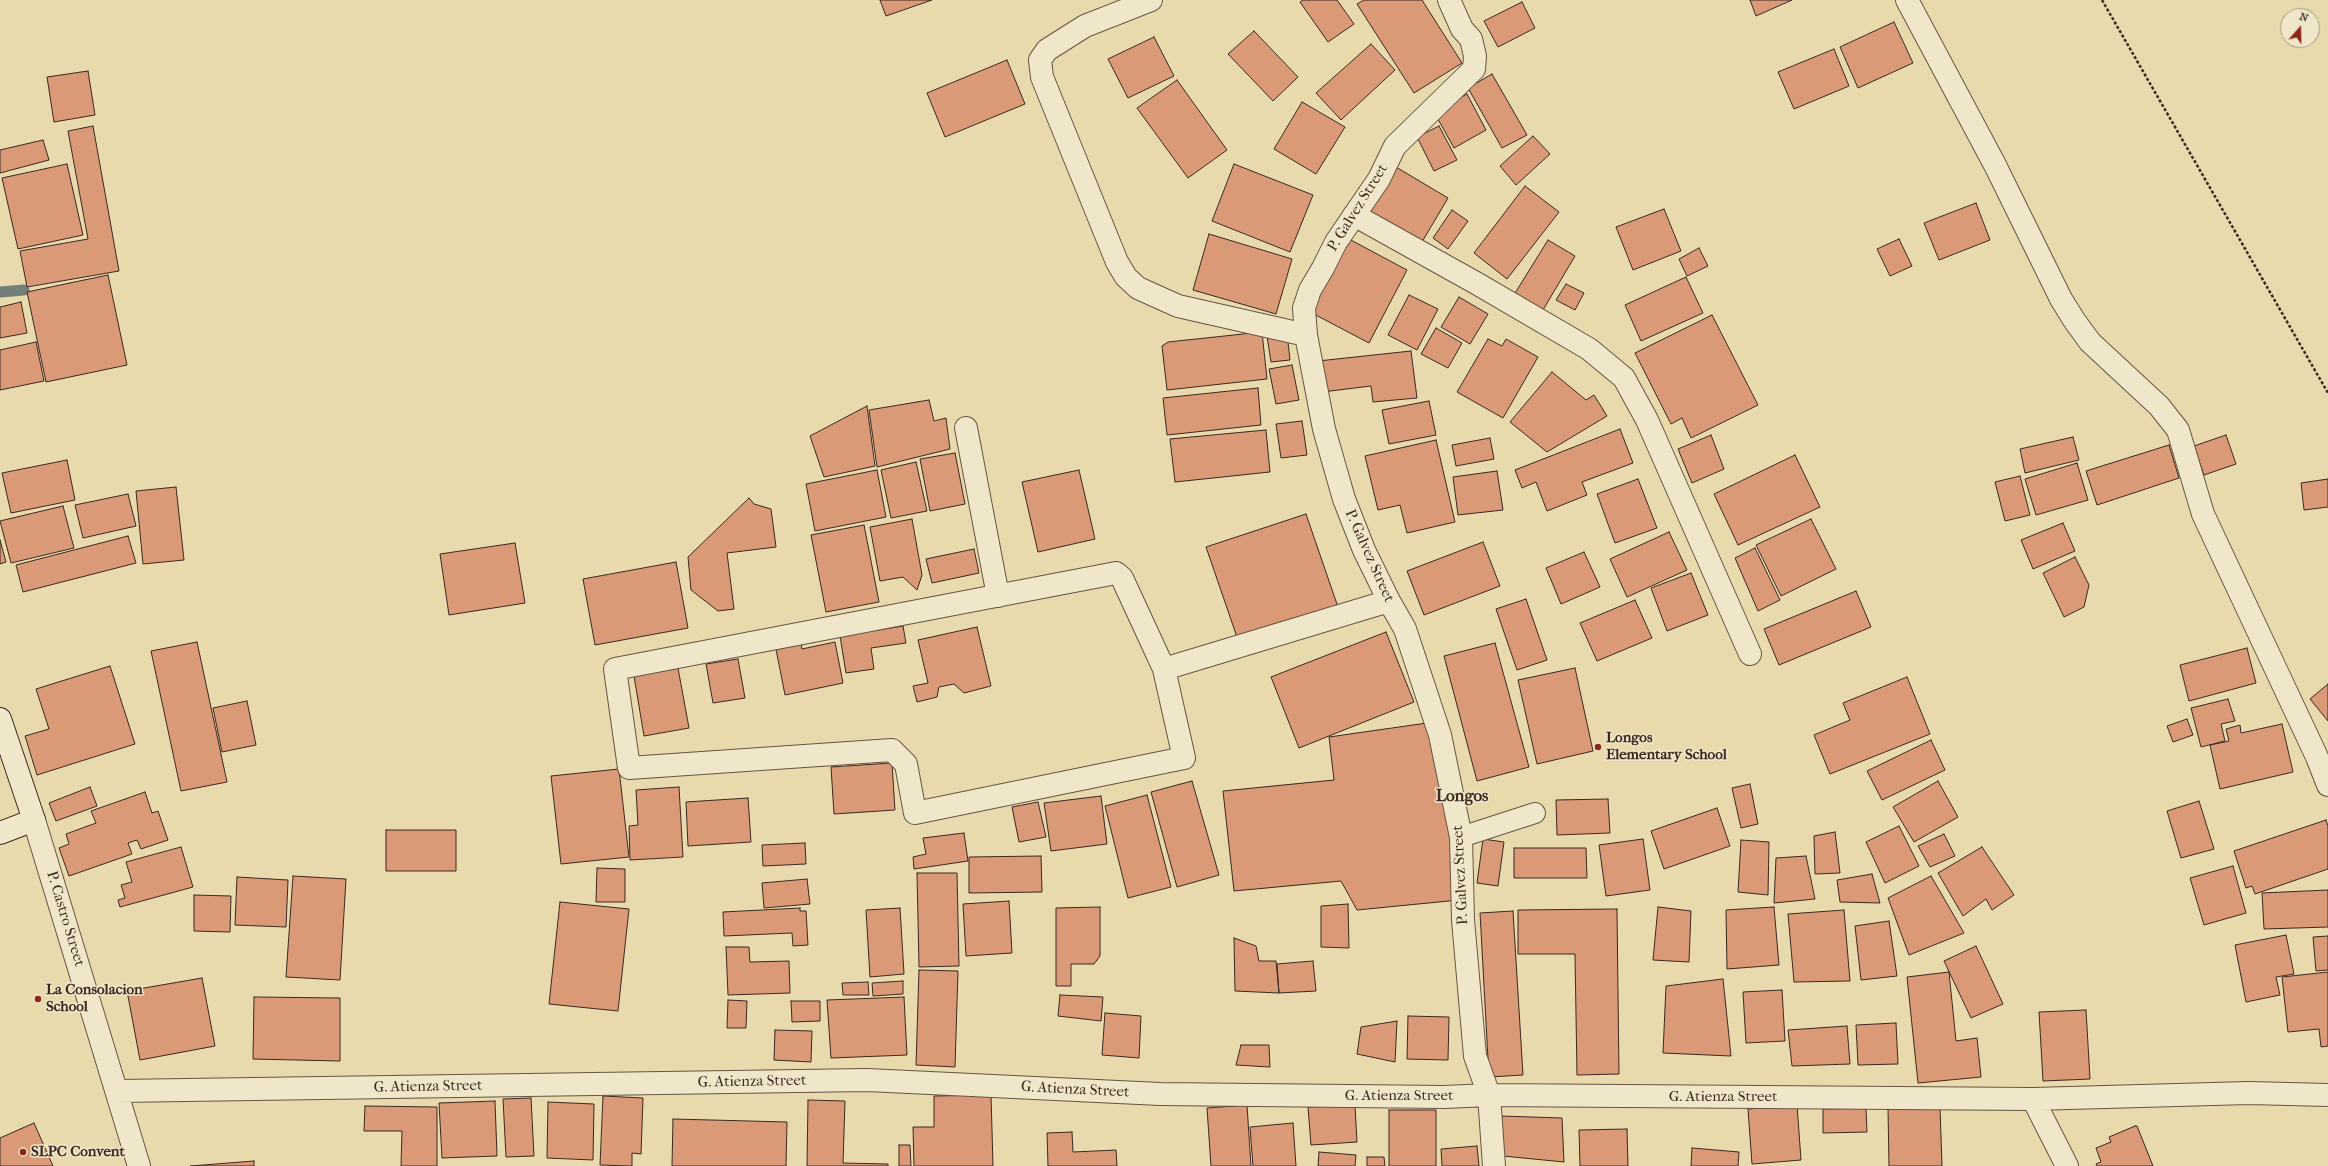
<!DOCTYPE html>
<style>
body{margin:0}
#map{position:relative;width:2328px;height:1166px;overflow:hidden;background:#e8daad;font-family:"IM FELL French Canon",serif}
canvas{display:block}
.north{position:absolute;left:2280px;top:8px;width:40px;height:40px;box-sizing:border-box;background:#f0e7ca;border:1px solid #a89b86;border-radius:50%;rotate:20deg;font-size:11px;font-weight:700;line-height:16px;text-align:center;color:#3c2920}
.north::after{content:'';display:block;margin:auto;width:14px;height:18px;background:#8f2418;clip-path:polygon(50% 0,100% 100%,50% 72%,0 100%)}
</style>
<div id="map">
<canvas width="2328" height="1166"></canvas>
<div class="north">N</div>
</div>
<script>
const context = document.querySelector('canvas').getContext('2d');
context.lineJoin = 'round';
function shape(rows) {
  const path = new Path2D();
  for (const r of rows) {
    path.moveTo(r[0], r[1]);
    for (let i = 2; i < r.length; i += 2) path.lineTo(r[i], r[i + 1]);
  }
  return path;
}
function strokePath(path, color, width, dash) {
  context.strokeStyle = color;
  context.lineWidth = width;
  context.lineCap = dash ? 'butt' : 'round';
  context.setLineDash(dash || []);
  context.stroke(path);
}
function paint(path, color) {
  context.fillStyle = color;
  context.fill(path, 'evenodd');
}
function write(font, color, halo, rows, align = 'center') {
  context.font = font + ' "IM FELL French Canon",serif';
  context.lineWidth = 3;
  context.setLineDash([]);
  context.textBaseline = 'middle';
  context.strokeStyle = halo;
  context.fillStyle = color;
  for (const [text, x, y, turn = 0] of rows) {
    context.save();
    context.translate(x, y);
    context.rotate((+turn || 0) * Math.PI / 180);
    context.textAlign = isNaN(turn) ? turn : align;
    if (halo) context.strokeText(text, 0, 0);
    context.fillText(text, 0, 0);
    context.restore();
  }
}
const stream = shape([
 [0,292,24,290]
]);
const building = shape([
 [880,0,932,0,886,16,880,0],
 [1303,0,1337,0,1354,24,1328,42,1300,2,1303,0],
 [1364,0,1422,0,1462,63,1414,93,1357,4,1364,0],
 [1750,0,1792,0,1756,16,1750,0],
 [1522,2,1535,28,1498,47,1484,21,1522,2],
 [1894,22,1913,63,1858,88,1840,47,1894,22],
 [1254,31,1298,77,1273,101,1228,54,1254,31],
 [1154,37,1174,76,1128,98,1108,59,1154,37],
 [1371,44,1395,70,1341,120,1316,93,1371,44],
 [1834,49,1849,86,1794,109,1778,72,1834,49],
 [1007,60,1025,104,945,137,927,93,1007,60],
 [88,71,95,115,54,122,47,77,88,71],
 [1492,74,1527,135,1502,148,1468,88,1492,74],
 [1177,80,1227,150,1188,178,1137,108,1177,80],
 [1467,94,1486,130,1454,148,1434,112,1467,94],
 [1302,102,1345,127,1316,174,1274,149,1302,102],
 [93,126,119,271,27,287,20,251,88,239,68,131,93,126],
 [1439,126,1457,160,1434,171,1417,137,1439,126],
 [1533,136,1550,154,1516,185,1500,166,1533,136],
 [43,140,49,160,0,173,0,150,43,140],
 [67,164,83,235,18,249,2,178,67,164],
 [1234,164,1313,195,1290,252,1212,221,1234,164],
 [1396,167,1448,198,1419,247,1367,216,1396,167],
 [1525,186,1559,212,1507,279,1474,253,1525,186],
 [1976,203,1990,240,1939,260,1924,223,1976,203],
 [1664,209,1681,251,1633,270,1616,227,1664,209],
 [1452,210,1468,221,1448,249,1433,238,1452,210],
 [1209,234,1292,259,1276,314,1193,290,1209,234],
 [1349,239,1407,270,1369,343,1310,312,1349,239],
 [1899,239,1912,266,1890,276,1877,249,1899,239],
 [1548,240,1575,256,1540,315,1512,298,1548,240],
 [1699,248,1708,266,1687,276,1679,259,1699,248],
 [108,275,127,365,46,382,27,292,108,275],
 [1686,277,1703,313,1641,341,1625,305,1686,277],
 [1566,284,1584,293,1575,310,1556,300,1566,284],
 [1409,295,1438,309,1417,350,1388,335,1409,295],
 [1459,297,1488,314,1470,344,1441,327,1459,297],
 [21,302,27,333,0,338,0,307,21,302],
 [1712,315,1758,405,1691,438,1682,418,1671,424,1635,353,1712,315],
 [1436,328,1462,343,1448,368,1421,354,1436,328],
 [1262,332,1267,379,1167,390,1162,346,1168,342,1262,332],
 [1287,333,1290,360,1271,362,1267,336,1287,333],
 [1488,339,1502,346,1506,339,1538,357,1503,418,1457,392,1488,339],
 [36,342,44,381,0,390,0,350,36,342],
 [1411,351,1417,398,1373,402,1371,386,1322,392,1318,361,1411,351],
 [1292,365,1299,400,1276,404,1269,369,1292,365],
 [1552,372,1586,400,1594,395,1607,416,1547,452,1510,422,1552,372],
 [1258,388,1261,425,1167,435,1163,398,1258,388],
 [929,400,934,421,946,418,950,449,877,467,869,410,929,400],
 [1429,401,1436,435,1389,444,1382,410,1429,401],
 [867,406,875,466,824,477,810,436,867,406],
 [1302,421,1307,455,1281,458,1276,424,1302,421],
 [1620,429,1633,463,1582,482,1587,495,1547,511,1536,482,1522,488,1515,470,1620,429],
 [1266,430,1270,472,1175,482,1170,439,1266,430],
 [1711,435,1724,469,1692,483,1678,449,1711,435],
 [2226,435,2236,464,2204,475,2194,446,2226,435],
 [2073,437,2079,460,2025,473,2020,449,2073,437],
 [1490,438,1494,459,1456,466,1452,445,1490,438],
 [1436,440,1455,522,1407,533,1400,505,1378,510,1365,456,1436,440],
 [2169,445,2179,478,2097,505,2086,471,2169,445],
 [955,453,965,504,930,511,920,459,955,453],
 [1795,455,1820,507,1738,545,1714,494,1795,455],
 [67,460,75,500,11,513,2,473,67,460],
 [916,462,927,511,891,518,881,470,916,462],
 [2077,463,2088,500,2036,515,2025,479,2077,463],
 [877,470,886,517,815,531,806,484,877,470],
 [1079,470,1095,539,1038,552,1022,482,1079,470],
 [1497,471,1503,510,1458,515,1453,477,1497,471],
 [2020,476,2030,515,2005,521,1995,482,2020,476],
 [1638,479,1657,528,1615,543,1597,494,1638,479],
 [2328,479,2328,507,2304,510,2301,483,2328,479],
 [176,487,184,560,143,564,136,491,176,487],
 [128,494,136,526,83,538,75,505,128,494],
 [749,498,754,504,771,509,776,547,727,553,734,609,718,611,691,590,688,557,749,498],
 [63,506,74,548,11,563,0,521,63,506],
 [1306,514,1339,610,1239,643,1206,547,1306,514],
 [912,519,922,575,917,590,903,577,880,581,870,527,912,519],
 [1811,519,1836,569,1781,596,1756,545,1811,519],
 [2063,523,2075,551,2033,569,2021,540,2063,523],
 [864,525,879,602,826,612,811,535,864,525],
 [1669,532,1687,570,1627,597,1610,559,1669,532],
 [128,536,136,563,23,592,16,565,128,536],
 [0,540,6,562,0,564,0,540],
 [1483,542,1500,586,1424,615,1407,571,1483,542],
 [515,543,525,603,449,615,440,554,515,543],
 [1755,548,1780,600,1758,611,1735,558,1755,548],
 [974,549,979,573,932,583,926,559,974,549],
 [1584,552,1600,587,1561,604,1546,568,1584,552],
 [2075,557,2089,585,2084,607,2064,617,2043,573,2075,557],
 [676,562,688,628,595,645,583,579,676,562],
 [1691,573,1708,615,1667,631,1651,588,1691,573],
 [1856,591,1871,627,1779,665,1764,629,1856,591],
 [1526,599,1547,660,1517,670,1496,609,1526,599],
 [1635,600,1652,638,1597,661,1580,623,1635,600],
 [903,626,906,643,871,648,874,669,846,673,840,636,903,626],
 [977,627,991,686,964,693,954,684,939,687,937,697,917,702,913,686,928,683,918,640,977,627],
 [1386,632,1414,702,1299,748,1271,677,1386,632],
 [800,639,802,649,835,642,843,683,785,695,775,644,800,639],
 [197,642,227,782,181,791,151,651,197,642],
 [1495,643,1529,767,1477,781,1444,656,1495,643],
 [2247,648,2256,683,2189,701,2180,665,2247,648],
 [738,659,745,698,713,703,706,664,738,659],
 [110,666,135,744,37,775,25,736,49,729,36,689,110,666],
 [678,668,689,728,644,736,634,676,678,668],
 [1575,668,1593,751,1537,764,1518,680,1575,668],
 [1907,677,1930,734,1830,774,1814,735,1850,720,1843,703,1907,677],
 [2328,684,2328,721,2310,699,2328,684],
 [2228,699,2235,721,2221,724,2225,741,2201,747,2191,708,2228,699],
 [247,701,256,745,222,752,213,708,247,701],
 [2187,719,2193,735,2173,742,2167,726,2187,719],
 [1434,722,1459,900,1357,910,1341,881,1234,891,1223,791,1334,780,1329,737,1434,722],
 [2282,724,2293,772,2220,789,2210,745,2229,741,2226,729,2240,725,2241,733,2282,724],
 [1931,740,1945,770,1882,800,1867,771,1931,740],
 [892,763,895,810,834,814,831,767,892,763],
 [619,769,629,857,561,864,551,776,619,769],
 [1192,781,1219,875,1177,887,1151,792,1192,781],
 [1938,781,1958,817,1914,842,1893,807,1938,781],
 [1750,784,1758,824,1741,828,1732,788,1750,784],
 [90,787,97,806,56,821,49,803,90,787],
 [679,787,683,857,630,860,629,826,638,825,636,790,679,787],
 [145,792,152,813,158,811,168,840,141,849,137,840,128,843,132,854,69,876,59,848,69,844,66,834,96,823,91,811,145,792],
 [1147,795,1171,887,1128,898,1105,806,1147,795],
 [1101,796,1107,844,1051,851,1044,803,1101,796],
 [748,798,751,842,688,846,686,802,748,798],
 [1608,799,1610,833,1557,835,1556,800,1608,799],
 [2199,801,2214,849,2181,858,2167,811,2199,801],
 [1038,802,1046,837,1019,842,1012,807,1038,802],
 [1717,808,1730,846,1664,869,1651,831,1717,808],
 [2326,820,2328,826,2328,869,2255,894,2252,886,2246,888,2234,851,2326,820],
 [1899,826,1919,866,1885,883,1866,842,1899,826],
 [386,830,456,830,456,871,386,871,386,830],
 [1835,832,1840,873,1815,874,1814,836,1835,832],
 [964,833,968,861,914,869,913,857,926,854,923,838,964,833],
 [1944,834,1955,856,1930,867,1918,846,1944,834],
 [1483,839,1504,842,1498,886,1477,883,1483,839],
 [1643,839,1650,890,1606,896,1599,845,1643,839],
 [1741,840,1769,842,1768,895,1738,892,1741,840],
 [805,843,806,864,763,866,762,845,805,843],
 [181,847,193,887,120,907,118,900,125,898,121,885,132,882,126,862,181,847],
 [1982,847,2014,895,1992,910,1986,899,1963,916,1938,873,1982,847],
 [1514,848,1586,848,1587,878,1514,878,1514,848],
 [1041,856,1042,892,969,893,969,857,1041,856],
 [1806,856,1815,899,1774,903,1776,858,1806,856],
 [2233,866,2246,913,2204,925,2190,878,2233,866],
 [597,868,625,869,625,902,596,902,597,868],
 [917,873,957,873,959,966,919,967,917,873],
 [1872,874,1880,903,1840,902,1837,880,1872,874],
 [293,876,346,879,340,980,286,977,293,876],
 [1931,876,1964,933,1909,955,1888,898,1931,876],
 [237,877,288,880,286,927,235,925,237,877],
 [807,879,810,904,764,908,762,883,807,879],
 [2328,890,2328,927,2264,929,2262,893,2328,890],
 [194,895,231,896,230,932,194,931,194,895],
 [1009,901,1012,953,966,956,963,904,1009,901],
 [560,902,629,909,618,1011,549,1004,560,902],
 [1348,904,1349,948,1321,947,1321,906,1348,904],
 [1100,907,1100,956,1094,964,1071,964,1071,986,1056,986,1056,908,1100,907],
 [1658,907,1691,911,1689,962,1653,960,1658,907],
 [1774,907,1779,965,1727,969,1726,910,1774,907],
 [800,908,800,911,806,911,808,945,793,946,792,933,724,936,723,912,800,908],
 [900,908,904,974,870,977,866,910,900,908],
 [1617,909,1619,1074,1577,1075,1575,954,1518,954,1518,910,1617,909],
 [1844,910,1850,981,1794,982,1788,914,1844,910],
 [1513,911,1523,1075,1489,1077,1480,913,1513,911],
 [1889,921,1897,976,1861,980,1855,926,1889,921],
 [2286,935,2294,974,2276,977,2280,995,2246,1002,2235,945,2286,935],
 [2328,936,2328,970,2316,971,2313,937,2328,936],
 [1234,938,1256,946,1259,961,1276,961,1279,993,1235,991,1234,938],
 [1976,946,2003,1004,1971,1018,1944,961,1976,946],
 [726,947,749,947,750,962,789,961,790,993,728,995,726,947],
 [1313,961,1316,991,1279,993,1277,964,1313,961],
 [919,970,958,971,955,1067,916,1065,919,970],
 [1949,972,1956,1041,1977,1038,1981,1077,1918,1083,1907,977,1949,972],
 [2328,972,2328,1046,2321,1047,2319,1029,2288,1032,2282,977,2328,972],
 [202,978,215,1046,140,1060,127,991,202,978],
 [1723,979,1731,1056,1663,1053,1666,986,1723,979],
 [903,981,903,994,873,996,872,983,903,981],
 [868,982,869,995,843,995,842,983,868,982],
 [1782,990,1785,1041,1746,1043,1743,992,1782,990],
 [1060,995,1103,997,1101,1021,1058,1016,1060,995],
 [254,997,340,998,340,1061,253,1059,254,997],
 [904,997,907,1055,831,1058,827,1000,904,997],
 [728,1000,747,1001,746,1028,727,1028,728,1000],
 [791,1001,820,1001,820,1021,792,1022,791,1001],
 [2086,1010,2090,1079,2043,1081,2039,1012,2086,1010],
 [1105,1013,1141,1016,1139,1058,1102,1055,1105,1013],
 [1408,1016,1449,1017,1448,1060,1407,1059,1408,1016],
 [1397,1021,1395,1062,1357,1054,1361,1027,1397,1021],
 [1896,1023,1898,1064,1858,1065,1856,1025,1896,1023],
 [1847,1026,1850,1064,1792,1066,1788,1030,1847,1026],
 [775,1030,812,1031,811,1062,774,1060,775,1030],
 [1241,1045,1269,1045,1270,1067,1236,1065,1241,1045],
 [991,1095,993,1166,914,1166,913,1127,934,1127,934,1096,991,1095],
 [603,1096,643,1098,641,1154,632,1153,632,1166,600,1165,603,1096],
 [531,1098,534,1156,506,1157,503,1099,531,1098],
 [808,1100,845,1101,843,1163,888,1164,888,1166,807,1166,808,1100],
 [495,1101,497,1156,442,1158,439,1103,495,1101],
 [548,1102,594,1104,593,1160,547,1158,548,1102],
 [1247,1105,1251,1166,1211,1166,1207,1108,1247,1105],
 [1355,1105,1357,1142,1311,1145,1308,1107,1355,1105],
 [1797,1105,1801,1160,1752,1164,1748,1109,1797,1105],
 [365,1106,437,1107,437,1166,401,1166,402,1131,364,1131,365,1106],
 [1940,1107,1942,1166,1889,1166,1888,1108,1940,1107],
 [1866,1108,1867,1132,1823,1133,1823,1109,1866,1108],
 [1389,1110,1436,1110,1436,1166,1389,1166,1389,1110],
 [1501,1116,1562,1118,1564,1162,1503,1156,1501,1116],
 [673,1119,787,1122,786,1166,672,1166,673,1119],
 [34,1123,53,1166,0,1166,0,1138,34,1123],
 [1293,1123,1296,1166,1253,1166,1250,1127,1293,1123],
 [2135,1126,2137,1126,2153,1166,2097,1166,2096,1164,2101,1162,2096,1148,2111,1142,2109,1137,2135,1126],
 [1627,1129,1628,1166,1580,1166,1579,1130,1627,1129],
 [1072,1132,1073,1152,1116,1150,1117,1166,1048,1166,1047,1133,1072,1132],
 [899,1145,910,1145,911,1166,899,1166,899,1145],
 [1477,1146,1479,1166,1442,1166,1441,1149,1477,1146],
 [1692,1148,1739,1152,1738,1166,1691,1166,1692,1148],
 [1319,1152,1356,1155,1355,1166,1318,1166,1319,1152],
 [1367,1157,1384,1157,1385,1166,1367,1166,1367,1157],
 [254,1161,254,1166,190,1166,254,1161]
]);
const path = shape([
 [2102,0,2328,393]
]);
const lane = shape([
 [1461,837,1535,813]
]);
const street = shape([
 [1151,0,1085,26,1047,50,1040,60,1042,77,1117,262,1126,277,1138,288,1178,306,1306,335],
 [1449,0,1462,29,1471,39,1475,56,1474,69,1395,146,1379,179,1336,242,1323,268,1310,290,1304,308,1306,335,1324,429,1344,499,1364,550,1389,601,1405,629,1440,735,1461,837,1463,920,1475,1056,1489,1095,1494,1166],
 [1907,0,1995,165,2061,299,2074,320,2090,342,2159,406,2178,430,2203,514,2317,757,2328,785],
 [1354,215,1476,283,1589,349,1624,378,1647,420,1750,654],
 [966,428,998,596],
 [1116,573,1122,578,1164,669,1184,758,915,813,906,764,892,750,629,768,615,669,1116,573],
 [1164,669,1389,601],
 [34,820,139,1166],
 [118,1091,867,1080,1160,1094,1444,1097,1489,1095,2033,1099,2249,1093,2328,1095],
 [2033,1099,2067,1166]
]);
const secondary = shape([
 [0,719,34,820,0,833]
]);
const markers = [
 [1598,747,4,"#8f2418"],
 [38,999,4,"#8f2418"],
 [23,1152,4,"#8f2418"]
];
const streetNames = [
 ["P. Galvez Street",1358,208,-58],
 ["P. Galvez Street",1369,556,66],
 ["P. Galvez Street",1461,875,-93],
 ["P. Castro Street",65,919,73],
 ["G. Atienza Street",752,1082,-1],
 ["G. Atienza Street",428,1087,-1],
 ["G. Atienza Street",1075,1090,3],
 ["G. Atienza Street",1399,1096],
 ["G. Atienza Street",1723,1097]
];
const poiNames = [
 ["Longos",1606,738],
 ["Elementary School",1606,755],
 ["La Consolacion",46,990],
 ["School",46,1007],
 ["SLPC Convent",31,1152]
];
const quarterNames = [
 ["Longos",1462,797]
];
strokePath(stream, '#738077', 11);
paint(building, '#da9977');
strokePath(building, '#3c2920', 1);
strokePath(lane, '#675543', 22);
strokePath(street, '#675543', 24);
strokePath(secondary, '#3c2920', 24);
strokePath(path, '#3c2920', 2.5, [3, 2]);
strokePath(lane, '#f0e7ca', 20);
strokePath(street, '#f0e7ca', 22);
strokePath(secondary, '#f0e7ca', 22);
for (const [x, y, r, color] of markers) {
  const dot = new Path2D();
  dot.arc(x, y, r, 0, 2 * Math.PI);
  context.fillStyle = color;
  context.fill(dot);
  strokePath(dot, '#f0e7ca', 1.5);
}
write('15px', '#3c2920', '#f0e7ca', streetNames);
write('bold 15px', '#3c2920', '#f0e7ca', poiNames, 'left');
write('bold 17px', '#3c2920', '#f0e7ca', quarterNames);
</script>
